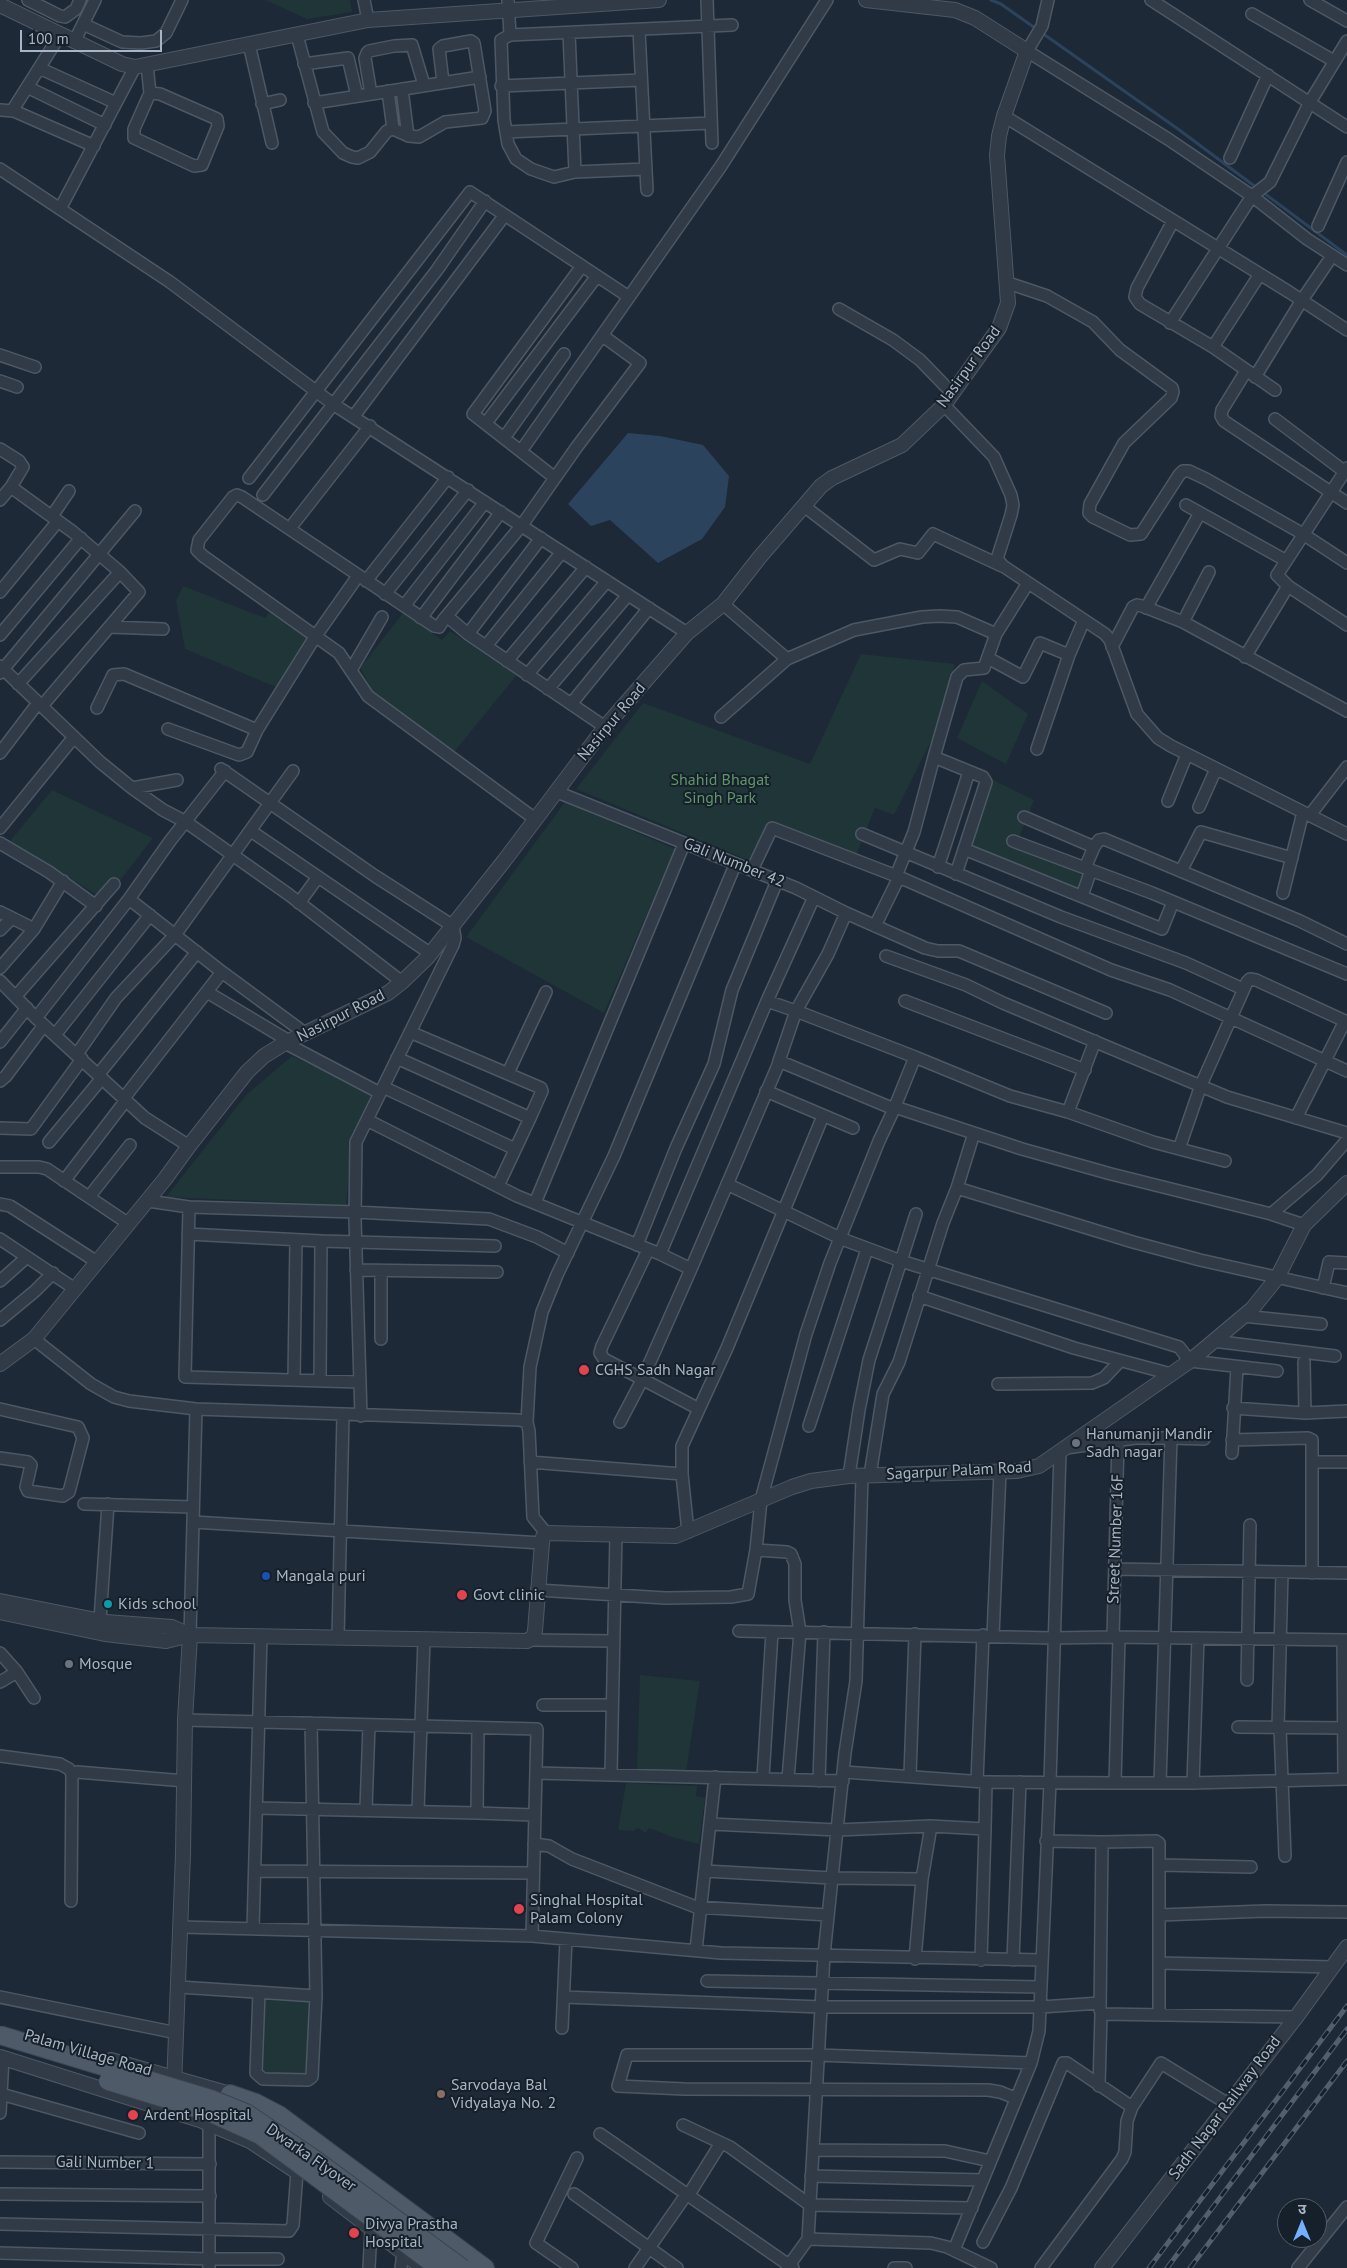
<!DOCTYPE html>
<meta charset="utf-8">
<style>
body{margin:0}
#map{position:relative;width:1347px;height:2268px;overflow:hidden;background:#1d2936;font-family:"PT Sans","Noto Sans Devanagari",sans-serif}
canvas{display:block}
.north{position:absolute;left:1277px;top:2198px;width:50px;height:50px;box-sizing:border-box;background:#16202b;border:1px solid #515c68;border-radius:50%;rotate:0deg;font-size:14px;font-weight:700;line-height:20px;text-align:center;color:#a9b5c4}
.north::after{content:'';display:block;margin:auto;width:18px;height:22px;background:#74b0ff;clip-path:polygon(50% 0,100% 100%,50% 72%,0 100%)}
.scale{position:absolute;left:20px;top:30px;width:142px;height:22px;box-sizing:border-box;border:2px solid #a9b5c4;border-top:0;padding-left:6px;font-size:15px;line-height:18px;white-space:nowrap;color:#a9b5c4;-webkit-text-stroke:4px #16202b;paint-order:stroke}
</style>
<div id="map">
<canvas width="1347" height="2268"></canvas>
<div class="north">उ</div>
<div class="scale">100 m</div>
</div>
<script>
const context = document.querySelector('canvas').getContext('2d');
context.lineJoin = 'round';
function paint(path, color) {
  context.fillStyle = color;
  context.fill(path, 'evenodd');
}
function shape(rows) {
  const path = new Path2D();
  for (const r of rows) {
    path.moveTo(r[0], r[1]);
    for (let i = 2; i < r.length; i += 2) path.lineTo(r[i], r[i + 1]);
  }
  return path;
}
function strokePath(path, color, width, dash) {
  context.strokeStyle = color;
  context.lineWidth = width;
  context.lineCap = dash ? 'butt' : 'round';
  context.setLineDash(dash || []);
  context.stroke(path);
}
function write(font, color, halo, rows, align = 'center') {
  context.font = font + ' "PT Sans",sans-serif';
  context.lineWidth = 4;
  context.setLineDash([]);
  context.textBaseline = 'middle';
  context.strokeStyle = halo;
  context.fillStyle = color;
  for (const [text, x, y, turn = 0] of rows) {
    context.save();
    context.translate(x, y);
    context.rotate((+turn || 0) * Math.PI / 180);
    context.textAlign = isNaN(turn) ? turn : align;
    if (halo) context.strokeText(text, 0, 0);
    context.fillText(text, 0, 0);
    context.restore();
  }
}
const green = shape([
 [265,0,350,0,352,12,307,19],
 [183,586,265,618,270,611,307,636,278,688,185,649,176,601],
 [403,613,442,640,450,631,517,675,454,752,373,692,360,668],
 [861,654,955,664,938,727,894,815,875,808,856,856,771,821,753,862,576,789,643,703,810,764],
 [982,681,1028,714,1006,764,957,738],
 [991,779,1034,800,1016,845,1089,871,1081,895,967,844],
 [52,790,153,838,105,900,10,841],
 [565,802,675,849,604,1013,466,937],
 [292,1056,374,1094,352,1141,346,1205,166,1197,247,1094],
 [640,1675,700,1681,686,1772,637,1769],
 [626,1783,697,1786,696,1796,705,1798,699,1844,672,1837,649,1828,646,1833,638,1828,634,1831,618,1830],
 [261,1995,313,1999,310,2074,259,2074]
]);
const water = shape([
 [628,433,660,436,703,445,729,476,725,507,702,539,658,563,610,520,591,526,568,504]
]);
const stream = shape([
 [991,0,1001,4,1178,129,1347,255]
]);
const minor = shape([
 [28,0,60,16,65,17,76,9,80,0],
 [364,0,368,20],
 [508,0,510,35],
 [707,0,712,143],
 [1048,0,1042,26,1027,51,1168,139,1252,196,1307,239,1347,265],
 [1151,0,1347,127],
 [1310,0,1347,21],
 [1252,14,1334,61],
 [83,24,122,42,141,43,156,41,166,33,182,0],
 [639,30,647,190],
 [569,33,575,172],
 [297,35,323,132,343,153,352,157,358,158,370,152,387,131,393,129,409,136,419,137,445,122,482,118,485,111,474,43,471,41,443,46,439,49,443,82],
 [74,42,95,0],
 [249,44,272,143],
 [304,64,348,58,357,96],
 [147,65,150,93,160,94,217,119,218,126,202,165,194,166,134,138,134,129,150,93],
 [39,68,116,103],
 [501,86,641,80],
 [27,87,105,125],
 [402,89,408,136],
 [388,91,393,129],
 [371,94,365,58,367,53,369,51,394,46,412,45,424,85],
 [314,103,480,77],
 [262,104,280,100],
 [0,110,14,111,94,146],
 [12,111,60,35],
 [1004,116,1289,292,1347,330],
 [506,132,711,123],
 [1230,158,1268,75],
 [0,169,170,282,333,404,687,633],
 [646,169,575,172,554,177,531,169,516,159,508,144,504,120,501,40,510,35,732,25],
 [60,209,135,67],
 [1173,221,1137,288,1135,297,1140,304,1213,347,1275,390],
 [1318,226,1347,162],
 [1008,283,1047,296,1093,322,1120,350,1172,388,1173,392,1171,398,1124,443,1090,504,1089,513,1093,517,1130,535,1141,534,1179,475,1183,471,1189,471,1206,479,1303,534,1347,563],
 [629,297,721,166,827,0],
 [839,309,893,340,920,360,952,393],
 [1170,323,1252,196,1270,182,1310,102,1347,41],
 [1213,347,1260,274],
 [0,355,35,367],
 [1246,371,1222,410,1221,416,1224,421,1347,503],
 [1255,377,1302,300,1332,256],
 [0,381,17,387],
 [944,405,994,457,1011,495,1013,505,1011,515,997,559,1003,566,1105,634,1110,640,1137,714,1158,738,1171,746,1347,834],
 [354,416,504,216],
 [1275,419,1345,472],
 [486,423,597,276],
 [504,438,564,354],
 [0,449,19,461,23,467,11,487],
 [1347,468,1277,575,1288,586,1347,625],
 [249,478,470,192,629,297,521,451],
 [555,478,473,414,582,266],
 [263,495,437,270,485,201],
 [0,500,11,487,73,532,120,572,139,592,42,706],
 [1186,505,1285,560],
 [804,506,874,560,900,549,918,553,933,534,1002,566],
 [52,516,69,491],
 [294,523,370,426],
 [366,581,448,477],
 [0,592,58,521],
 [385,594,468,490],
 [723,604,787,659],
 [404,606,485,502],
 [1146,608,1200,513],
 [421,618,501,512],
 [445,618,522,525,576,448,640,363,603,336],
 [1183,622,1209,572],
 [110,627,163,629],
 [468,634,541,538],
 [0,635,81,538],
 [486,646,562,552],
 [1112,647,1133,607,1137,605,1142,606,1183,622,1347,711],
 [1245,657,1288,586],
 [988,658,1023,677,1040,643,1069,655],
 [507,661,586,567],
 [0,666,100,762,132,788,163,810,186,822,288,894,402,982],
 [351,670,382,617],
 [0,673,135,511],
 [527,675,607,581],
 [18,684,120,572],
 [548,689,628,595],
 [571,704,649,608],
 [97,708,113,675,124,674,257,730,315,637,358,576],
 [721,717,787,659,854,630,922,617,939,616,957,617,996,634,1028,583],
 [168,729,239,755,247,752,257,730],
 [1037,749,1069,655,1084,620],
 [0,753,38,703],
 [934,757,957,677,964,670,984,668,996,634],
 [221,769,375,876,453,926,455,938,453,945,356,1142,355,1219,361,1416],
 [132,788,177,780],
 [557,792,796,888,846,913,925,948,938,951,959,951,1106,1013],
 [1168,801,1187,754],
 [1199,807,1216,769],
 [1310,815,1347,767],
 [1024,817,1094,847],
 [535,819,368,696,339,653,203,556,197,550,199,540,233,497,237,495,242,497,434,626,439,627,444,619,449,618,468,634,605,727],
 [0,828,74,737],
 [251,831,431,954],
 [862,834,1061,917,1186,963,1243,989],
 [1013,841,1152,893,1347,974],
 [0,843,49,872,96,906],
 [964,849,1162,929,1173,902],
 [938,867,969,772],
 [1085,868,1094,847,1099,840,1104,839,1300,921,1347,944],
 [752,870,772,828,899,877,1111,970,1170,990,1347,1071],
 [1181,871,1201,832,1292,858],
 [896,876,914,832,934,757,983,777,986,782,956,874],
 [1283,893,1303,812],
 [1082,896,1091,870],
 [299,903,318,877],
 [0,912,34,929],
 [875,926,899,877],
 [0,930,12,918],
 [886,956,966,985,1003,1003,1227,1097,1347,1133],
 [0,968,34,929,63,881],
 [222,972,129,899,170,841,225,771],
 [0,981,36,1018,145,1118,189,1146],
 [207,992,289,1041],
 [16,996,114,884],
 [767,1001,814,897],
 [905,1001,1085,1070],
 [36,1018,129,899],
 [410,1032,541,1088,542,1091,530,1118],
 [55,1035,150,915],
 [1095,1041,1068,1112,1153,1142,1225,1161],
 [0,1042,27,1008],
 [285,1043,380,1093],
 [77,1054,116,998,175,935,293,771],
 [915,1057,1010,1096,1068,1112],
 [397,1058,530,1118,498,1186],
 [508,1073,546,992],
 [98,1075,197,952],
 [0,1081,6,1076,44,1025],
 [383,1087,515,1149],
 [766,1091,853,1128],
 [124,1098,222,972,306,1034],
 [895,1107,1022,1149,1111,1174,1271,1214,1304,1225],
 [1296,1118,1345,1021],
 [367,1120,517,1196,660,1254,691,1269,778,1065,779,1061,796,1011,915,1057,894,1109,779,1061],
 [0,1128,31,1129,82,1059],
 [49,1142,102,1078],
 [1179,1149,1201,1085,1247,982,1250,979,1256,980,1347,1022],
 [0,1167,39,1167,47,1169,129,1224],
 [64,1181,126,1100],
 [727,1184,842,1239,901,1261,916,1214],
 [957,1188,1133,1242,1200,1260,1347,1293],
 [89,1197,130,1145],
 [148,1201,189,1207,355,1212,489,1219,537,1237,568,1253],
 [535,1203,684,844],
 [0,1204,10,1206,97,1262],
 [189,1207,185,1377,360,1382],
 [1271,1214,1317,1175,1347,1140],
 [188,1234,321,1241],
 [0,1239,27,1257],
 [637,1245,676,1148,714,1064,732,990,777,881],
 [648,1250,602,1346,600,1353,604,1359,699,1409],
 [660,1254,767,1001,796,1011,828,954,846,913],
 [356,1270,497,1272],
 [0,1281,27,1257,75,1289],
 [1323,1288,1329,1262,1347,1263],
 [919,1296,1074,1348,1171,1374],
 [1243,1316,1321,1324],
 [0,1320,35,1291,53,1273],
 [34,1339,91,1384,114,1397,129,1401,196,1409,519,1420,527,1422],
 [381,1339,381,1271],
 [1213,1341,1335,1356],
 [1304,1362,1305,1413],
 [294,1379,296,1240],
 [320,1379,321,1241,495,1246],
 [998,1384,1092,1383,1104,1378,1120,1361],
 [1233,1408,1305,1413,1347,1411],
 [0,1409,78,1427,83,1438,69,1492,63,1496,28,1491,26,1487,31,1465,28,1462,0,1458],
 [620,1422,642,1380,691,1269],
 [809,1426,867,1249],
 [1171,1438,1204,1439],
 [1232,1440,1308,1438,1312,1440,1312,1573],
 [1066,1448,1135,1438,1171,1438,1160,1783],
 [1232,1453,1237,1367],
 [530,1462,682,1474],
 [1313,1462,1347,1462],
 [870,1475,883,1394,899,1362,943,1223,957,1188,974,1133],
 [849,1476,859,1410,869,1360,901,1261,1179,1347,1190,1361,1277,1371],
 [84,1504,193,1507],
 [193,1522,542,1543],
 [688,1532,682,1474,682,1446,727,1348,823,1116],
 [546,1533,533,1517,529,1431,527,1422,530,1367,542,1312,557,1275,614,1156,735,865],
 [756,1550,787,1552,791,1554,795,1564,795,1600,800,1632,788,1779],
 [1115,1569,1347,1573],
 [537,1590,665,1598,731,1597,748,1594,756,1550,761,1500,806,1334,830,1263,879,1141,894,1109],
 [100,1620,108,1504],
 [739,1631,1053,1638,1113,1637,1347,1640],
 [190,1635,196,1409],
 [993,1636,1000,1471],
 [1113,1637,1118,1441],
 [338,1638,343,1415],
 [531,1640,613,1641],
 [1343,1640,1344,1779],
 [0,1653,17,1672,34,1698],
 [1247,1680,1250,1525],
 [0,1682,17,1672],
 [543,1705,612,1705],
 [185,1720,537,1729,532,1936],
 [1238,1727,1347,1728],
 [1278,1728,1282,1572],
 [1280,1728,1285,1856],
 [0,1756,60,1764,69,1769,72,1774,71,1901],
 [844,1772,984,1782],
 [536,1773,843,1781],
 [72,1774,77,1772,185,1781],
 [611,1774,616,1534],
 [910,1775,915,1634],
 [763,1778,772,1632],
 [819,1781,824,1632],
 [977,1781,983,1635],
 [1115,1783,1192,1783,1347,1779],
 [1193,1783,1198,1638],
 [257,1808,477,1813,478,1728],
 [366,1809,369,1725],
 [418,1810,424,1640],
 [477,1813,534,1815],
 [711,1824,837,1830,931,1826,985,1829,981,1960],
 [985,1829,986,1782,1115,1783,1119,1637],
 [1046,1841,1102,1842,1100,2010],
 [1102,1842,1156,1841,1159,1843,1159,2015],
 [534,1844,549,1846,572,1859,696,1907,828,1915],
 [1160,1865,1251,1867],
 [255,1871,533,1873],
 [705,1871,832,1878,922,1879,915,1959],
 [922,1879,931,1826],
 [1160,1915,1265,1911,1347,1912],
 [181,1927,532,1936,721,1953,1042,1960],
 [253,1929,261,1636],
 [696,1950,715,1777],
 [1013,1960,1020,1782],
 [1159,1963,1332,1967],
 [707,1981,1041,1987],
 [179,1987,316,1996,311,1723],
 [259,1992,256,2073,263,2079,308,2080,312,2077,316,1996],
 [0,1997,177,2033],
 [564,1997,821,2007,1041,2007,1100,2003],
 [562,2028,566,1940],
 [1099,2086,1101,2014,1295,2017],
 [1,2094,139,2133],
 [1015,2098,1000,2092,988,2090,684,2089,618,2086,627,2055,818,2055,1031,2063],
 [0,2113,3,2058],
 [683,2125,730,2147,810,2205,972,2208],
 [600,2134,793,2268],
 [813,2150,945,2151,990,2161],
 [0,2162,210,2164],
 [811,2176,983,2180],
 [0,2194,210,2196],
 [574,2194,677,2268],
 [688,2196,721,2143],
 [0,2224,289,2231,293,2225,297,2172],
 [808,2239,931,2243,947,2247,991,2268],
 [983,2242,1011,2188,1063,2063,1067,2063,1132,2107,1161,2063,1228,2104],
 [954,2250,1031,2063,1039,2031,1050,1782,1060,1452],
 [0,2253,209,2259,278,2259],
 [209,2268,209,2123],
 [369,2268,371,2229],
 [401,2268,403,2253],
 [572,2268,536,2243,577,2158],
 [635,2268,686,2195],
 [787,2268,808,2239,824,1955,845,1753,856,1681,862,1476],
 [894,2268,906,2268],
 [1041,2268,1122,2159,1125,2152,1127,2121,1132,2107],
 [1298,2268,1347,2207]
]);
const tertiary = shape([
 [0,5,122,64,135,67,368,20,659,0],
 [0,1364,34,1339,165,1179,189,1146,247,1072,264,1056,285,1043,388,993,402,982,427,958,504,861,605,727,687,633,723,604,759,558,821,486,832,478,902,445,944,405,999,328,1008,303,997,155,999,136,1004,116,1027,51,975,18,955,10,866,0],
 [0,1601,106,1622,172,1627,190,1635],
 [0,1612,105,1634,166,1641,190,1635,527,1641,533,1637,535,1631,542,1543,543,1537,546,1533,676,1536,792,1487,811,1481,849,1476,1017,1471,1039,1466,1190,1361,1252,1309,1277,1278,1304,1225,1347,1183],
 [0,2057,200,2120,250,2141,297,2172],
 [111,2060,230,2094,239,2098],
 [174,2086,183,1854,185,1720,190,1635],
 [330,2197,423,2268],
 [1102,2268,1297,2016,1347,1947]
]);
const primary = shape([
 [230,2094,256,2103,279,2115,485,2268]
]);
const rail = shape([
 [1149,2268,1347,2006],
 [1167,2268,1347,2029],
 [1190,2268,1347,2061]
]);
const primaryBridge = shape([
 [0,2035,211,2099,246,2113,314,2159,462,2268],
 [108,2081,209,2112,260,2135,439,2268]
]);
const markers = [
 [584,1370,6,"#e0444e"],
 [1076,1443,5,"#6b7280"],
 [266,1576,5,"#1a4fb4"],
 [462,1595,6,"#e0444e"],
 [108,1604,5,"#0f9aa8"],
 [69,1664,5,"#6b7280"],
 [519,1909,6,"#e0444e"],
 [441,2094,5,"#8d6e63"],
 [133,2115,6,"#e0444e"],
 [354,2233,6,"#e0444e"]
];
const streetNames = [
 ["Nasirpur Road",969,367,-54],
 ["Nasirpur Road",612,722,-50],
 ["Gali Number 42",734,863,22],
 ["Nasirpur Road",341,1016,-27],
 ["Sagarpur Palam Road",959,1471,-3],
 ["Street Number 16F",1116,1539,-88],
 ["Palam Village Road",88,2053,16],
 ["Sadh Nagar Railway Road",1225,2108,-53],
 ["Dwarka Flyover",311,2158,35],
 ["Gali Number 1",105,2163,1]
];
const parkNames = [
 ["Shahid Bhagat",720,780],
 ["Singh Park",720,798]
];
const poiNames = [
 ["CGHS Sadh Nagar",595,1370],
 ["Hanumanji Mandir",1086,1434],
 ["Sadh nagar",1086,1452],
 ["Mangala puri",276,1576],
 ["Govt clinic",473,1595],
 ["Kids school",118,1604],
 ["Mosque",79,1664],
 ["Singhal Hospital",530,1900],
 ["Palam Colony",530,1918],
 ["Sarvodaya Bal",451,2085],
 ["Vidyalaya No. 2",451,2103],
 ["Ardent Hospital",144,2115],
 ["Divya Prastha",365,2224],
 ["Hospital",365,2242]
];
paint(green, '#1f3537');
paint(water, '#2c435d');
strokePath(stream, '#2c435d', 3);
strokePath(minor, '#4d5865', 14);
strokePath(tertiary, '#4d5865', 16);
strokePath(primary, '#394450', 20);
strokePath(minor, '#303b47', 11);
strokePath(tertiary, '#303b47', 14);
strokePath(primary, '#4e5a67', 18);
strokePath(rail, '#515f6e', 5);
strokePath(rail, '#16202b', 3, [9]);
strokePath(primaryBridge, '#394450', 20, []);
strokePath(primaryBridge, '#4e5a67', 18);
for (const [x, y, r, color] of markers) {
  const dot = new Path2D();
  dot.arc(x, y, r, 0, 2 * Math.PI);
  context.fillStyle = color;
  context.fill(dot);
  strokePath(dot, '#16202b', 2);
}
write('16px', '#a9b5c4', '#16202b', streetNames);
write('16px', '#60966a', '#16202b', parkNames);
write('16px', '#a9b5c4', '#16202b', poiNames, 'left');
</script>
